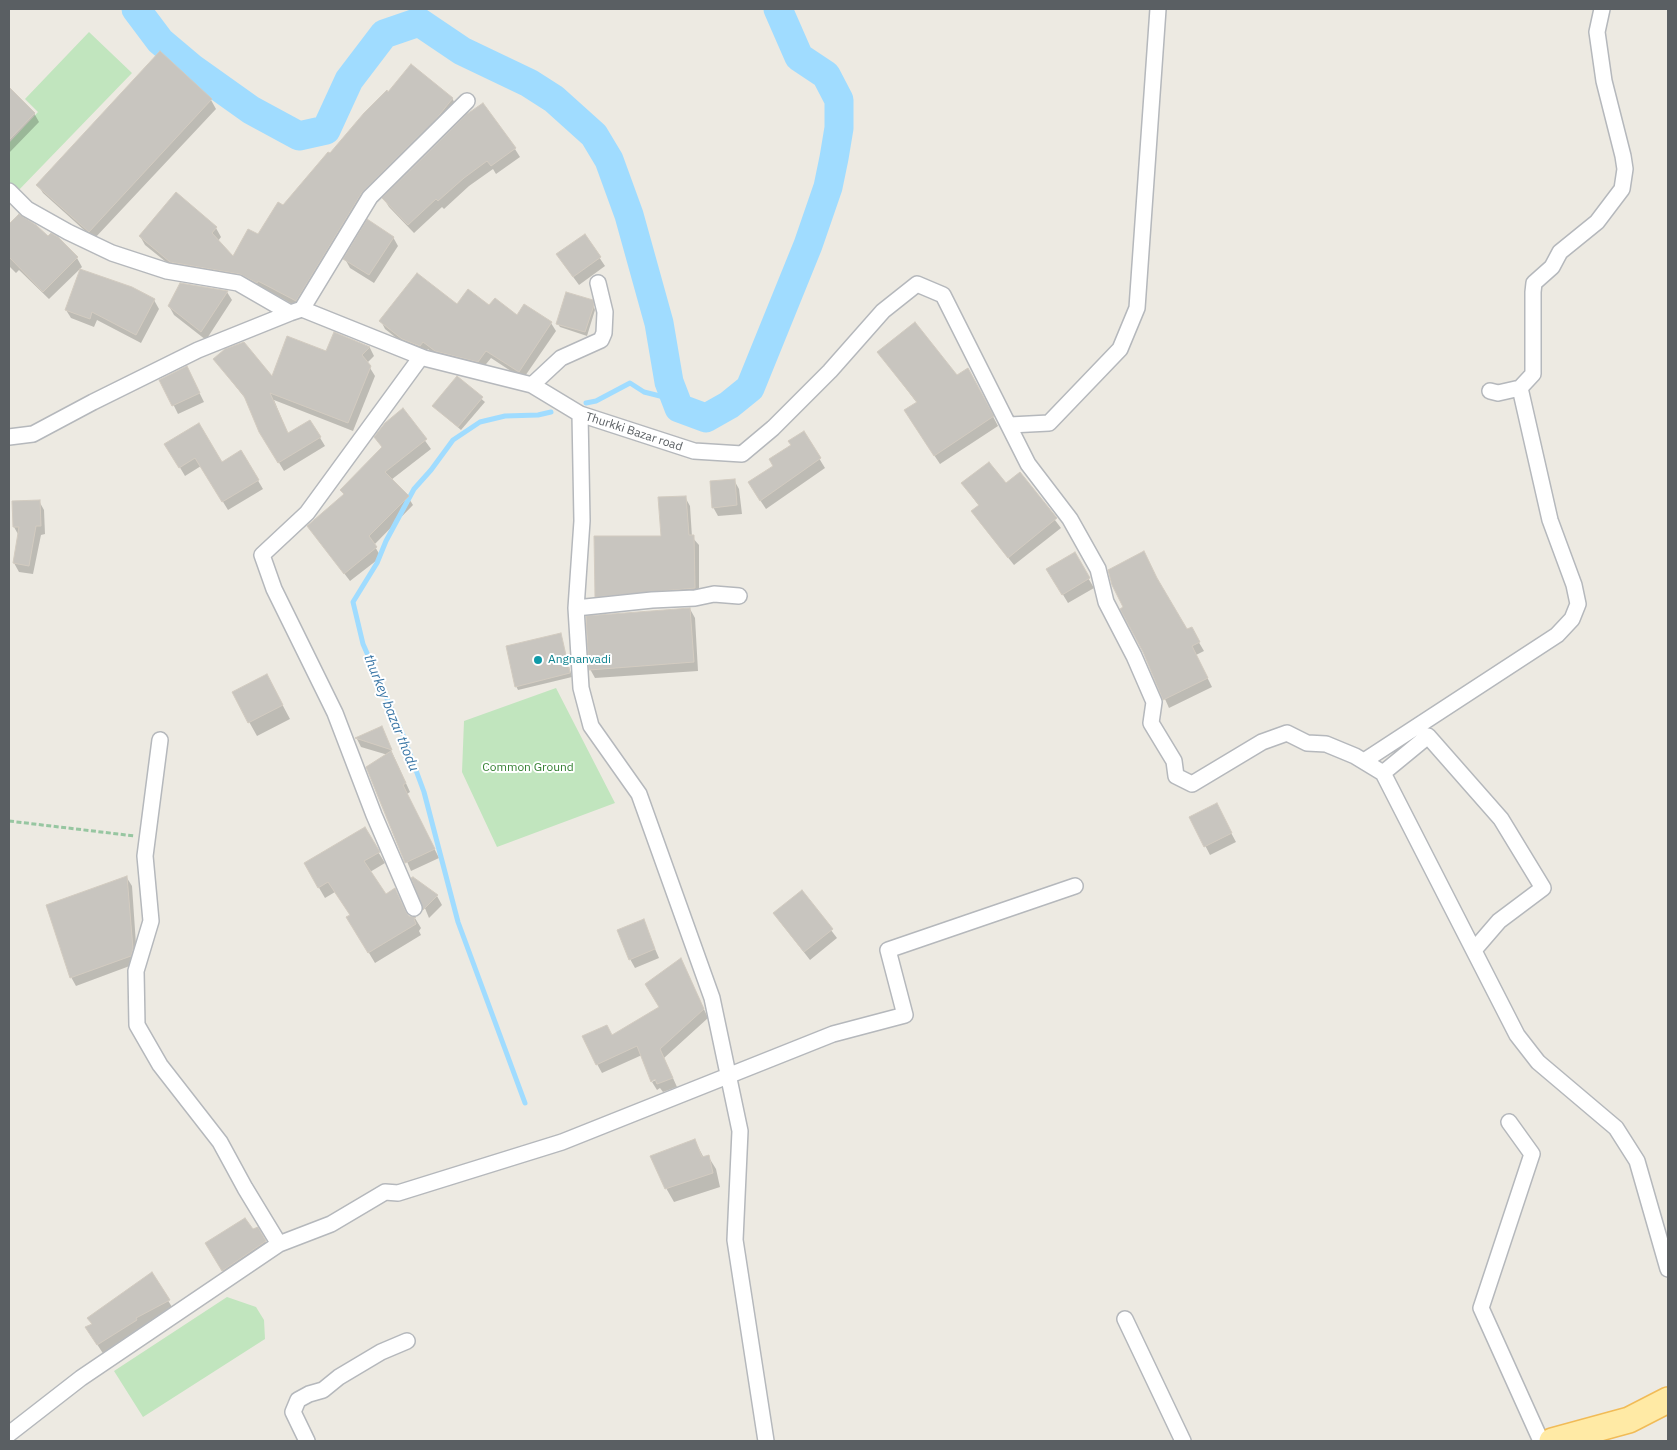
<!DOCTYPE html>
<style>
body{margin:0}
#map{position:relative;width:1677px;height:1450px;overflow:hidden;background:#edeae2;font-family:"IBM Plex Sans",sans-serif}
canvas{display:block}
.frame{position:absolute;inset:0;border:10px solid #5a5f63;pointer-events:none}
</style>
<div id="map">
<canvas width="1677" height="1450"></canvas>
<div class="frame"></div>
</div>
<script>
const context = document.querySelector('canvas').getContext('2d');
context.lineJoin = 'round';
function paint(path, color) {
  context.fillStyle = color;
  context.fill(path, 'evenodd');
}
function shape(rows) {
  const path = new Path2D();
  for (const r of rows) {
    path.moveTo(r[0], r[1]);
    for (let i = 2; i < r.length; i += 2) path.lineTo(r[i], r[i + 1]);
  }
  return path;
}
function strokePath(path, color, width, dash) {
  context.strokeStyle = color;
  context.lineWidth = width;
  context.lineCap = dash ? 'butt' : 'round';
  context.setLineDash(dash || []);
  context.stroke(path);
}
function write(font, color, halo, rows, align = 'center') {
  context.font = font + ' "IBM Plex Sans",sans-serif';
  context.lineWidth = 4;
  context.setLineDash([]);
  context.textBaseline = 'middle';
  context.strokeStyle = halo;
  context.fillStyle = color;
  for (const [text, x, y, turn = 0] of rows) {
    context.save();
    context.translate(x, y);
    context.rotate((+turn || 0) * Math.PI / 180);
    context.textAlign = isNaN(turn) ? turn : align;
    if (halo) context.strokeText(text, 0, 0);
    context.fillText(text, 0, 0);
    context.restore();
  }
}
const green = shape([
 [89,32,132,73,15,194,9,188,9,143,38,112,25,99],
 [556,688,615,803,497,847,462,772,464,721],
 [227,1297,256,1307,264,1320,265,1339,143,1417,114,1371]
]);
const shadow = shape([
 [14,94,34,113,39,122,9,153,9,99],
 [389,94,452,98,457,107,367,201,301,309,263,288,262,291,176,270,145,245,140,236,216,228,221,237,218,241,233,258,259,236,330,155],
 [211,100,216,109,94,239,43,193,38,185],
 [515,149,520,157,496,174,493,169,469,186,444,209,442,207,414,233,389,207,384,199],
 [19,216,77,258,82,267,49,299,19,270,16,273,9,266,9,226],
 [585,236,605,266,579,285,563,263],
 [393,237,398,246,374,283,350,268,345,259],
 [227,292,232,300,206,340,174,315,169,306],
 [154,300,159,309,141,343,97,320,94,327,71,318,66,310],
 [592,301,595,310,587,336,560,327,558,324],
 [457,306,489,307,517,316,551,323,556,331,523,379,491,358,482,369,440,359,428,349,424,353,408,347,385,329,381,321],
 [334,333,370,348,374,356,367,363,375,376,353,431,274,400,288,434,310,421,325,446,284,471,260,431,248,402,215,360,273,378,327,352],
 [879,353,957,377,973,378,998,426,940,464,910,419,917,403],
 [191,376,204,402,178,414,161,380],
 [457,378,485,402,461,430,433,406],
 [403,410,431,449,391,480,408,497,413,505,374,545,381,557,350,581,308,526,344,495,341,490,383,448],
 [803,432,825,468,766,509,754,491],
 [166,444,222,463,241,452,263,489,228,510,201,466,185,476],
 [1020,474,1061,528,1014,565,978,520,973,511,979,506,963,484,1006,485],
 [734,480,739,489,742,514,718,516,713,507],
 [685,497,690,506,692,537,699,545,699,597,601,605,596,596,662,537],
 [39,501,44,510,45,534,41,535,33,574,19,572,14,563,19,536,14,527],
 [1074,554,1094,588,1068,603,1048,570],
 [1160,587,1187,631,1191,629,1204,651,1196,655,1212,687,1169,708,1124,607],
 [690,609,695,618,698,671,595,678,590,669],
 [560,635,572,677,518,690,516,686],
 [274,689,290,719,257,736,233,693],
 [381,728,410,792,407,794,439,858,411,871,367,767,388,755,361,747,357,739],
 [1221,814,1236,842,1210,855,1191,818],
 [364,829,385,863,370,872,385,895,395,890,408,917,415,918,421,928,419,931,421,935,375,963,348,918,351,916,335,892,325,898,305,864],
 [127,878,132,886,137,959,135,964,76,986,71,977],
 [413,879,437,896,442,905,429,918],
 [802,892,837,938,810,960,774,914],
 [643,921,659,958,635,968,630,959],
 [685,968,708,1018,664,1058,677,1087,663,1092,660,1088,657,1090,652,1082,661,1077,642,1055,602,1073,597,1064,612,1036,660,1008],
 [695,1141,704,1158,708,1156,716,1169,720,1187,674,1202,666,1188],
 [257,1228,273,1255,231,1284,214,1257],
 [152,1274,175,1312,104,1355,93,1338,93,1325]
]);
const stream = shape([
 [586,403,596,401,630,383,644,392,676,400],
 [525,1103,458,922,424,792,403,735,363,644,353,602,377,563,386,541,414,489,431,470,453,440,480,422,505,416,538,415,551,412]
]);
const river = shape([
 [136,9,160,41,192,68,251,110,299,136,326,130,349,80,384,34,419,22,462,51,529,83,554,99,594,135,609,160,629,215,659,323,669,382,679,408,706,418,729,405,750,388,808,245,828,187,834,158,839,128,839,100,826,75,799,57,778,9]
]);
const building = shape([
 [160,51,212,99,89,232,36,185,160,51],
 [411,64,453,98,436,119,362,192,296,301,258,281,257,283,240,274,170,262,139,236,176,192,217,227,212,233,233,256,248,229,258,234,278,202,283,205,328,152,330,153,364,113,387,90,388,92,411,64],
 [9,87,35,113,9,140,9,87],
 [483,103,516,148,491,166,487,161,464,178,438,201,436,199,408,225,382,198,467,114,483,103],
 [19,214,36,225,48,236,51,233,58,237,78,257,43,292,9,257,9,224,19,214],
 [367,219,394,237,369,275,343,259,367,219],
 [585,234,601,257,573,277,556,254,585,234],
 [80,269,132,287,155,299,136,335,92,312,90,319,65,310,80,269],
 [417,273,457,304,468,289,489,305,495,298,517,315,524,304,552,322,519,372,486,351,478,362,435,351,423,342,420,346,402,339,379,321,417,273],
 [180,283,228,291,201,332,168,306,180,283],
 [566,292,593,300,594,305,585,332,556,324,566,292],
 [915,322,957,375,968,368,994,416,934,456,904,410,917,402,877,352,915,322],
 [334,332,370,347,362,355,371,366,348,423,270,393,288,433,310,420,321,437,278,463,259,432,244,396,213,359,225,349,244,342,272,376,287,336,326,351,334,332],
 [187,366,200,393,172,406,159,380,187,366],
 [457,376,483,397,458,427,432,406,457,376],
 [403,408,427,439,385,472,409,496,369,536,377,547,344,574,307,526,344,494,340,490,382,447,374,437,385,423,403,408],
 [199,423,222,462,241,450,259,480,222,502,195,458,179,468,164,444,199,423],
 [804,431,821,458,760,501,748,482,773,466,769,459,791,445,788,441,804,431],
 [989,462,1006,483,1020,472,1057,518,1008,558,971,511,979,505,961,483,989,462],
 [735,479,737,505,712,508,710,481,735,479],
 [686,496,689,535,694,535,695,588,595,597,594,536,661,536,658,497,686,496],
 [40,500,41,526,36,526,29,566,13,563,19,527,13,527,12,501,40,500],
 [1144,551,1157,578,1187,629,1192,627,1200,642,1192,646,1208,678,1163,700,1143,652,1120,609,1123,607,1112,585,1108,570,1144,551],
 [1075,552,1090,578,1062,595,1046,569,1075,552],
 [690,608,694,662,589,670,586,616,690,608],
 [561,633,570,673,515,687,506,646,561,633],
 [267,674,283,705,248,723,232,692,267,674],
 [382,726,392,750,355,738,382,726],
 [391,751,406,783,403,785,435,849,405,863,366,767,391,751],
 [1217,803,1232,833,1204,847,1189,817,1217,803],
 [365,827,380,852,364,861,386,894,395,888,406,912,409,916,416,917,414,919,416,924,368,953,346,917,350,915,328,882,318,888,304,863,365,827],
 [127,876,133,949,131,956,70,978,46,905,127,876],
 [413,877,438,895,423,910,411,878,413,877],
 [802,890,833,929,804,952,773,913,802,890],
 [644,919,655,949,629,960,617,930,644,919],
 [681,958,704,1009,660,1049,673,1078,657,1084,655,1079,651,1082,637,1046,596,1065,582,1036,607,1025,612,1035,659,1007,645,984,681,958],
 [695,1139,702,1157,709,1155,713,1173,665,1189,650,1156,695,1139],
 [245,1218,253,1229,258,1227,266,1241,222,1271,205,1243,245,1218],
 [152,1272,170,1300,136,1318,137,1320,97,1345,85,1327,92,1324,87,1318,152,1272]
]);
const path = shape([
 [9,821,135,836]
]);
const street = shape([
 [9,191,27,209,68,232,112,253,167,271,238,283,290,313,302,309,424,358,532,385,580,414,694,451,742,454,773,428,830,371,883,311,917,284,943,295,1028,464,1070,519,1098,569,1106,602,1134,656,1154,702,1151,723,1174,761,1176,776,1192,784,1262,742,1287,733,1307,743,1326,744,1355,756,1383,773,1517,1035,1538,1062,1616,1128,1637,1161,1668,1269],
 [302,309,370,197,467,101],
 [532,385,561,358,601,340,604,333,605,312,598,283],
 [1490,391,1498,393,1520,388,1533,374,1533,292,1534,283,1552,267,1560,252,1597,222,1622,189,1625,169,1623,156,1604,81,1597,32,1602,9],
 [580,414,582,521,576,608,581,688,591,726,639,794,712,998,740,1131,735,1240,766,1441],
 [1010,425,1049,423,1120,349,1137,308,1158,9],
 [9,437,33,434,93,402,198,350,290,313],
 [576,608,652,600,695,598,714,594,739,596],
 [160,740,145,856,151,921,136,971,137,1025,160,1065,220,1142,245,1188,279,1244],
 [1364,761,1557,635,1572,619,1578,604,1574,585,1550,520,1520,388],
 [1383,773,1428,736,1501,819,1543,888,1499,921,1474,950],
 [414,908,374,815,335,713,274,589,262,555,307,513,421,357],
 [1509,1122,1532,1154,1481,1308,1541,1441],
 [1125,1319,1183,1441],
 [9,1434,81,1378,279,1244,331,1224,385,1192,398,1193,562,1142,833,1034,905,1015,888,950,1075,886],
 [307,1441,293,1412,298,1400,309,1394,323,1390,339,1377,381,1352,407,1341]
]);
const primary = shape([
 [1552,1441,1629,1420,1668,1400]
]);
const markers = [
 [538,660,5,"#0f9aa8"]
];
const streetNames = [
 ["Thurkki Bazar road",634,432,18]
];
const cultureNames = [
 ["Angnanvadi",548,660]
];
const parkNames = [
 ["Common Ground",528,768]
];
const waterNames = [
 ["thurkey bazar thodu",391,713,68]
];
paint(green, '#c1e5be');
paint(shadow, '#0003');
strokePath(stream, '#a0dcff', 5);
strokePath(river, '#a0dcff', 29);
paint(building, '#c8c5bf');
strokePath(building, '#d2cbc0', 1);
strokePath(street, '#b5b8bc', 18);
strokePath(primary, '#f1bb57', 28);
strokePath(path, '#97c6a1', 3, [5, 2.5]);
strokePath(street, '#fff', 15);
strokePath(primary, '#ffeaa5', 25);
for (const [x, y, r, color] of markers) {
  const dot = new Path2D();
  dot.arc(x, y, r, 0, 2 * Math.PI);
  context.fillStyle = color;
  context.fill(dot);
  strokePath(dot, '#fff', 2);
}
write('12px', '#5a5f63', '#fff', streetNames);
write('12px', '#0d838f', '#fff', cultureNames, 'left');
write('12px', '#358133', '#fff', parkNames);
write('italic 14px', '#3c78a7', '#fff', waterNames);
</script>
